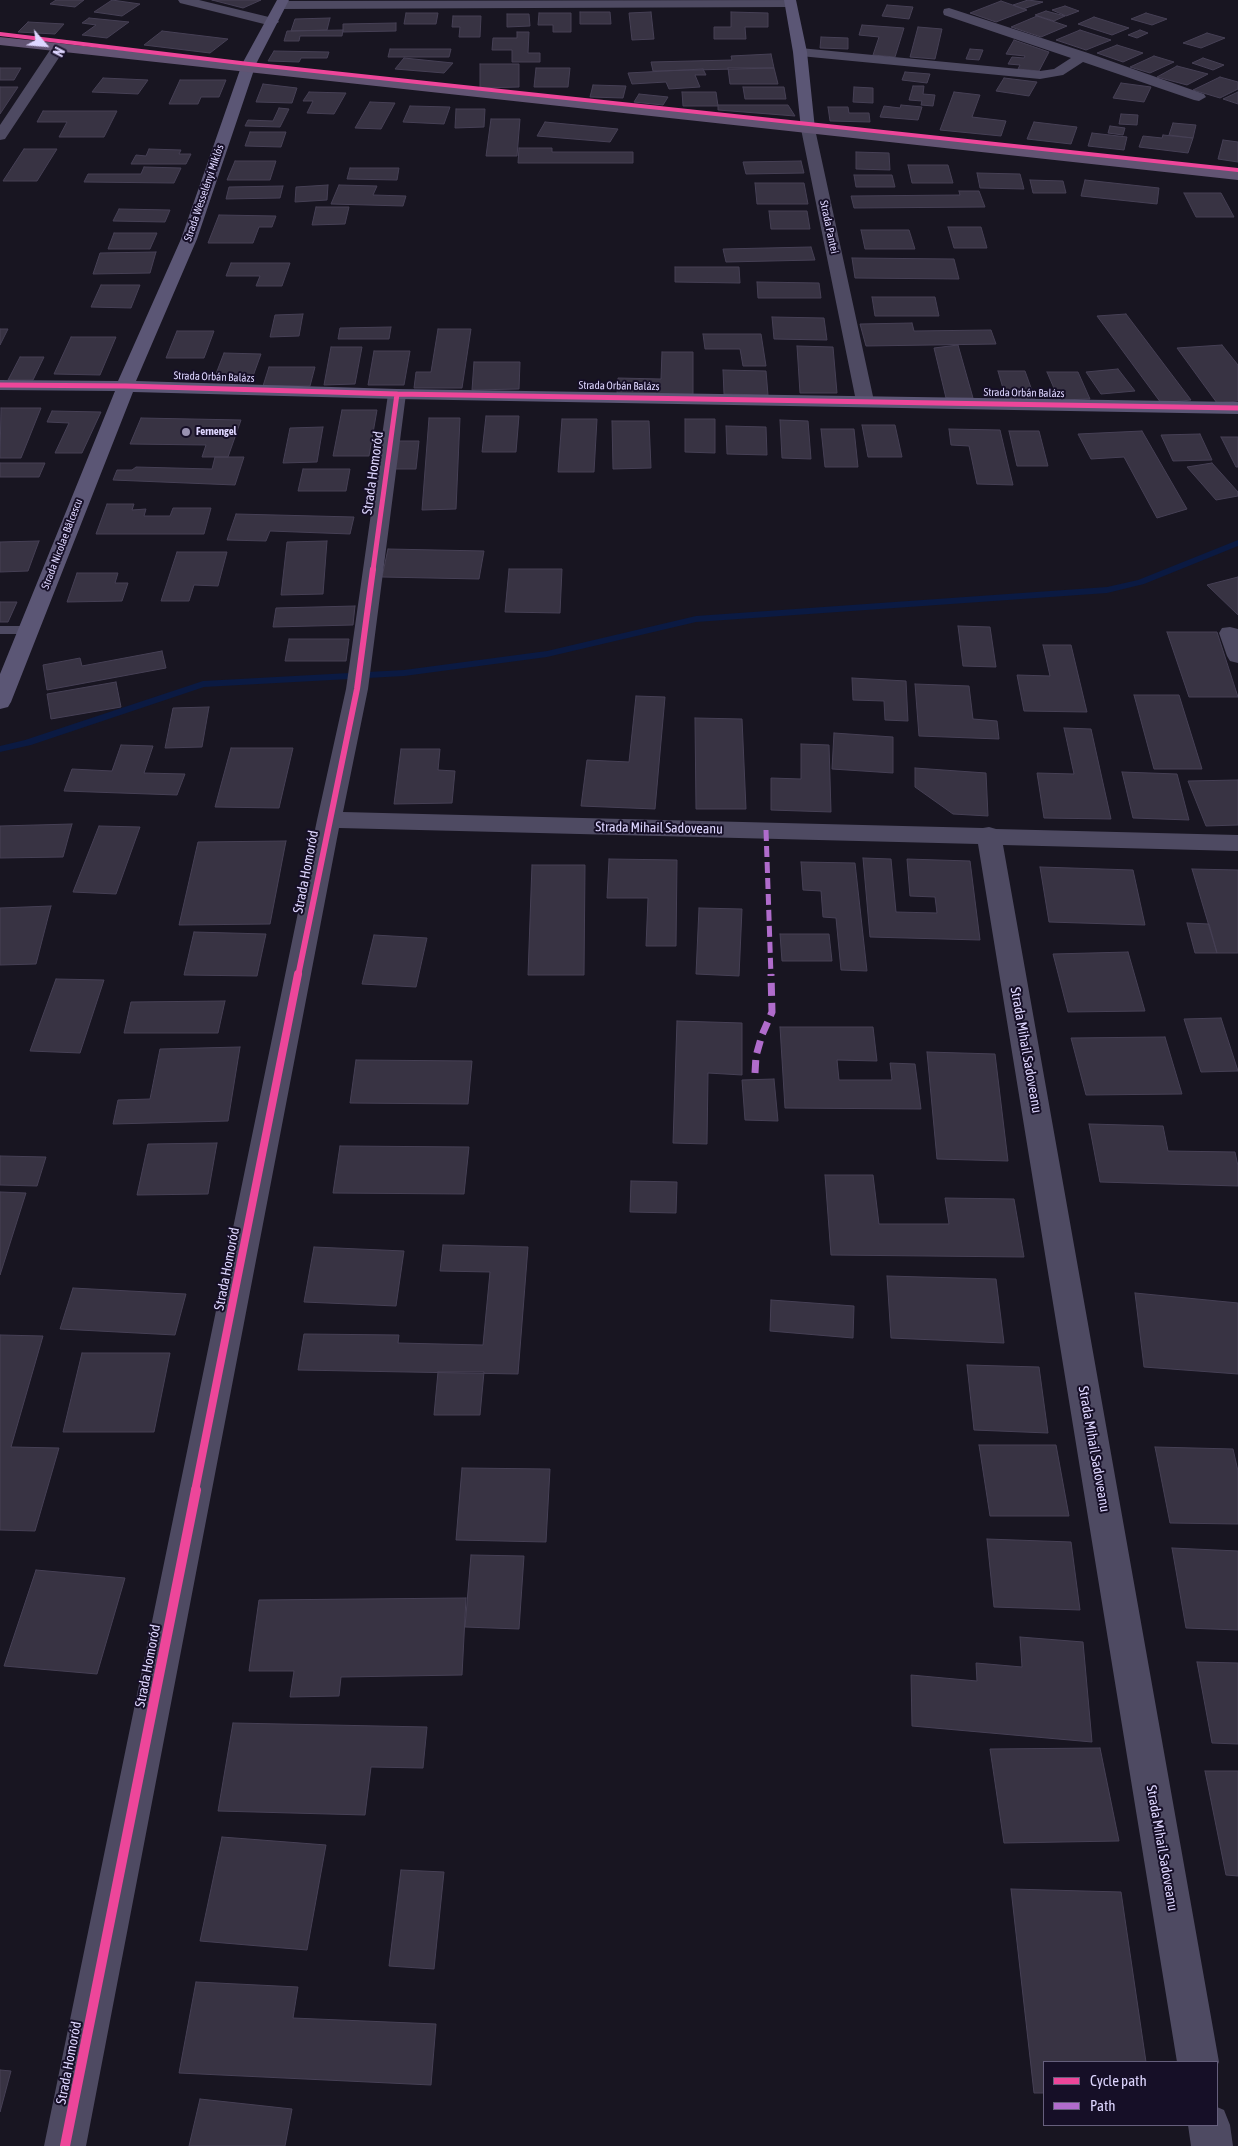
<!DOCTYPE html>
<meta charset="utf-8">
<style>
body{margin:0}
#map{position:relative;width:1238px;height:2146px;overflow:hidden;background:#181521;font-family:"Asap Condensed",sans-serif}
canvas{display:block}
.legend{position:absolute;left:1043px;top:2061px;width:175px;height:65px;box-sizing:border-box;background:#160f27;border:1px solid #665f7d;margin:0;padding:6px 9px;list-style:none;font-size:15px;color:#ded6ff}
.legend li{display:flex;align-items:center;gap:10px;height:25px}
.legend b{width:25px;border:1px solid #665f7d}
.north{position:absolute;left:20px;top:20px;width:50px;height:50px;-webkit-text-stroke:4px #160f27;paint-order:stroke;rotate:117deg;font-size:14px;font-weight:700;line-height:20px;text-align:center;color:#ded6ff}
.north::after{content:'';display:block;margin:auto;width:18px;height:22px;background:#ded6ff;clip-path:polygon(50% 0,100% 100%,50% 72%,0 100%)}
</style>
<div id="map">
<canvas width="1238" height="2146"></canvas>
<ul class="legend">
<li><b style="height:6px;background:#ed469a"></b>Cycle path</li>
<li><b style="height:6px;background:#b06ccc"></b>Path</li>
</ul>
<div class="north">N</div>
</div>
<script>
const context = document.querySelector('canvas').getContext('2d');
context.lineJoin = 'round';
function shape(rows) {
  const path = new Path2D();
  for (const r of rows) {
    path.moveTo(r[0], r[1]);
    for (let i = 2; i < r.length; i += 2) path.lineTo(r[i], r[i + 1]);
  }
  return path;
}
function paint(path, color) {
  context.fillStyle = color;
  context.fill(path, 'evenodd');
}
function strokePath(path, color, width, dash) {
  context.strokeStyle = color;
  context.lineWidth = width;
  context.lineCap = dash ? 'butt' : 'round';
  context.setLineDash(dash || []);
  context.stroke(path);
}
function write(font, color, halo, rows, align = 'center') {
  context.font = font + ' "Asap Condensed",sans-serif';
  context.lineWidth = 4;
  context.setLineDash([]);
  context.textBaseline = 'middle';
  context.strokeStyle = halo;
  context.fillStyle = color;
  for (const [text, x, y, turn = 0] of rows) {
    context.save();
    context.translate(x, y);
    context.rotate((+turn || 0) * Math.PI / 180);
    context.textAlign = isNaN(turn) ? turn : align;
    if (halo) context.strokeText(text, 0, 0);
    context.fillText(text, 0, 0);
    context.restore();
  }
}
const stream = shape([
 [1238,540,1238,546,1144,584,1107,593,696,622,547,657,404,676,204,687,31,745,0,752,0,746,25,740,203,681,404,670,547,651,696,616,1107,587,1138,580,1238,540]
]);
const building = shape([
 [56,0,84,0,75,7,50,4,56,0],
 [112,0,140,4,122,16,94,12,112,0],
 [212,0,261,0,243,8,212,0],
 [1028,0,1043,2,1023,9,1013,5,1028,0],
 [1001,1,1027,10,996,22,970,13,1001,1],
 [887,5,913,7,909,19,882,16,887,5],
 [1065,6,1079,11,1066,16,1052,10,1065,6],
 [1046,11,1065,16,1054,21,1035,15,1046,11],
 [580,12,610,12,611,24,580,24,580,12],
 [651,12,654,39,632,40,629,13,651,12],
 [731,12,768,13,768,27,745,27,746,39,714,39,714,27,731,27,731,12],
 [406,13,438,13,436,24,404,24,406,13],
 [539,13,571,13,571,32,553,32,553,25,538,25,539,13],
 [1146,13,1167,19,1152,25,1131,19,1146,13],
 [507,14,529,14,530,26,507,27,507,14],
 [453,16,481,16,480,37,459,37,460,27,452,27,453,16],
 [1037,16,1067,26,1041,37,1011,27,1037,16],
 [1094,17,1129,28,1112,35,1078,24,1094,17],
 [89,18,129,22,107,38,82,35,96,25,82,23,89,18],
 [330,18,327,30,291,31,295,19,330,18],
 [28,22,64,24,55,34,18,32,28,22],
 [396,23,396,31,343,32,343,24,396,23],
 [862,25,904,28,895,57,873,55,879,37,859,35,862,25],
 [918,27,942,29,935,59,910,57,918,27],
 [343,30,342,36,300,36,299,41,284,41,287,31,343,30],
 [1080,30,1111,40,1086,50,1056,40,1080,30],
 [1140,30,1148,33,1137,38,1128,35,1140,30],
 [162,31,228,39,210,53,144,45,162,31],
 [517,32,529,32,528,53,540,53,540,62,512,62,512,50,492,50,493,38,517,38,517,32],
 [1207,33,1225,38,1201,48,1183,43,1207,33],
 [821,37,848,38,848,49,820,48,821,37],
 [1014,40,1049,52,1039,71,1018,69,1020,65,1008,64,1012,57,1024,58,1025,56,1006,54,1014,40],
 [1117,45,1143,53,1123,62,1097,53,1117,45],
 [390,49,451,49,449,57,388,57,390,49],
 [970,49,983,50,979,60,966,59,970,49],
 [274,51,329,52,327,58,301,58,299,62,268,61,274,51],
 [771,54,774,68,653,71,651,62,732,60,731,56,771,54],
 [1154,56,1174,62,1150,73,1130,67,1154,56],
 [404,58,453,63,444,73,395,69,404,58],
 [1203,58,1224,65,1213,70,1192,63,1203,58],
 [480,64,519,64,519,87,480,88,480,64],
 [1177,66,1208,74,1187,85,1157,77,1177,66],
 [0,68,21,68,14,80,0,80,0,68],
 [536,68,570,68,568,87,534,87,536,68],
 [728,68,774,68,778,84,730,84,728,68],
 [703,69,706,75,695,75,700,87,669,89,666,82,632,84,628,73,703,69],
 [905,72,930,74,927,83,902,80,905,72],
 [1220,77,1238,82,1238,89,1220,98,1193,90,1220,77],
 [103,78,148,80,138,94,92,92,103,78],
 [1004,78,1037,82,1029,96,996,91,1004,78],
 [180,80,226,80,219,97,201,97,198,104,169,104,180,80],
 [1121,83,1151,87,1144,102,1113,98,1121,83],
 [263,84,297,88,292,103,256,102,263,84],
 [593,85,626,86,623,98,590,97,593,85],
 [913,86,924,86,923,94,935,95,933,106,921,105,922,101,909,100,913,86],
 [0,87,18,87,0,114,0,87],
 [743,87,784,87,786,99,745,99,743,87],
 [854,87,873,88,873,103,853,102,854,87],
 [309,92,346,93,334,114,307,113,313,101,303,101,309,92],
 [682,92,716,92,718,106,683,106,682,92],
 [954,92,980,95,972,117,1006,121,1001,136,940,130,954,92],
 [1238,92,1238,104,1223,99,1238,92],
 [639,94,668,97,663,105,634,102,639,94],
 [370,102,395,103,381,129,355,128,370,102],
 [718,105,788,105,795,116,718,110,718,105],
 [901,105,922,107,918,120,880,117,884,106,900,108,901,105],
 [410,106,450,107,444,124,403,122,410,106],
 [828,107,848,107,849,113,869,113,870,122,830,121,828,107],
 [279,108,289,109,280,127,245,126,248,120,273,121,279,108],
 [456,109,485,109,484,127,455,128,456,109],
 [43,111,117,111,104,137,59,137,67,122,37,122,43,111],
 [1121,114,1138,115,1137,125,1119,124,1121,114],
 [491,119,520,119,517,156,486,156,491,119],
 [545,122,618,129,610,142,537,136,545,122],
 [1034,122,1077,127,1071,144,1027,139,1034,122],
 [1173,123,1196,125,1193,138,1169,135,1173,123],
 [1110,126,1125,128,1123,135,1108,133,1110,126],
 [250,132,286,132,281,147,245,146,250,132],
 [1092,133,1127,137,1124,150,1088,146,1092,133],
 [1163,135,1193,138,1188,153,1139,147,1143,136,1162,138,1163,135],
 [1223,140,1238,142,1238,162,1218,159,1223,140],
 [519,148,552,148,552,152,633,152,633,163,518,163,519,148],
 [24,149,57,149,37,181,3,181,24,149],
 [149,149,181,150,179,154,191,154,186,164,131,164,136,155,146,156,149,149],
 [856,152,889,153,890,170,856,169,856,152],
 [235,161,276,161,270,180,227,180,235,161],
 [801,161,804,173,746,174,743,162,801,161],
 [908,165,948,165,953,183,912,183,908,165],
 [144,167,181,168,174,183,84,182,88,174,141,174,144,167],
 [350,168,399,168,397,180,347,179,350,168],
 [977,173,1020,174,1024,189,980,188,977,173],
 [854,175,892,175,895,187,856,187,854,175],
 [1030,180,1063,181,1066,193,1033,193,1030,180],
 [1085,180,1159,188,1157,204,1081,196,1085,180],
 [755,183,804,183,808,204,757,204,755,183],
 [328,185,327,200,295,202,296,187,328,185],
 [339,185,377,186,373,195,406,196,403,206,331,204,339,185],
 [283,186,280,198,226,199,229,187,283,186],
 [959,191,979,191,985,207,854,208,851,196,960,195,959,191],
 [1184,193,1221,193,1234,217,1196,217,1184,193],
 [316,207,349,207,345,224,312,225,316,207],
 [119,209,170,210,165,222,113,221,119,209],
 [769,211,807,211,810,229,771,229,769,211],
 [219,215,276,216,272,227,259,227,253,243,208,243,219,215],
 [948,227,981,227,987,248,954,248,948,227],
 [861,230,909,230,915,249,865,249,861,230],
 [114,233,157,233,150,249,108,249,114,233],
 [811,247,815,260,726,262,723,249,811,247],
 [156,252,150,273,93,274,100,253,156,252],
 [852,258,954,259,959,279,855,278,852,258],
 [231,263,290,263,282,286,256,286,260,276,226,276,231,263],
 [675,267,739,267,740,283,675,282,675,267],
 [757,282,819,283,821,298,758,298,757,282],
 [101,285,140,285,131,308,91,307,101,285],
 [872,297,935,297,939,316,875,316,872,297],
 [303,314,299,336,270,337,275,315,303,314],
 [1126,314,1191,400,1161,403,1097,316,1126,314],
 [772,317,824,318,827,340,774,339,772,317],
 [912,323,914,331,991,330,996,344,866,346,860,324,912,323],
 [391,327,389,339,338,339,340,328,391,327],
 [0,329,8,329,0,345,0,329],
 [438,329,471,329,462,388,414,388,416,372,431,372,438,329],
 [177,331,214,331,204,358,166,358,177,331],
 [703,334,761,334,766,366,743,366,740,349,705,349,703,334],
 [71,337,116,337,100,375,54,374,71,337],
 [958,345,973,398,946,398,934,348,958,345],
 [1222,345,1238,365,1238,401,1217,403,1177,348,1222,345],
 [797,346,833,347,837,393,800,393,797,346],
 [331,347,362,347,355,384,324,385,331,347],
 [374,351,410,351,404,385,368,385,374,351],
 [662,352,693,352,693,395,617,394,618,378,661,379,662,352],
 [224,353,261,354,252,379,214,379,224,353],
 [20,357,44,357,33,380,8,380,20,357],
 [474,362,520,362,519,389,472,390,474,362],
 [269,367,315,367,310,386,263,386,269,367],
 [1118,369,1135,391,1101,394,1086,372,1118,369],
 [723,370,766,371,768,395,724,394,723,370],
 [998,371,1025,371,1035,399,1006,399,998,371],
 [1047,372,1078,372,1090,399,1059,400,1047,372],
 [1,408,41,408,21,458,0,458,1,408],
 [342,410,377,410,369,456,333,456,342,410],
 [52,411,101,412,82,453,55,453,69,423,47,422,52,411],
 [486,416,519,416,516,452,482,452,486,416],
 [141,418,241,420,228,457,202,457,206,445,130,444,141,418],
 [429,418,460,418,456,509,422,510,429,418],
 [562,419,597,419,594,472,558,472,562,419],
 [685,419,715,419,715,453,685,452,685,419],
 [780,420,808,421,811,459,782,458,780,420],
 [612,421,649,421,651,468,613,469,612,421],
 [862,425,895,425,902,457,868,457,862,425],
 [726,426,766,427,767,455,727,454,726,426],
 [323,427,317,462,283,463,290,428,323,427],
 [821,429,854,429,858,467,825,467,821,429],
 [949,429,1000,430,1013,485,977,484,969,446,951,445,949,429],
 [1009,431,1039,431,1048,466,1017,466,1009,431],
 [1142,431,1187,509,1157,518,1124,457,1091,459,1078,434,1142,431],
 [1200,434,1212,460,1173,461,1161,435,1200,434],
 [1221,437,1238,437,1238,467,1236,467,1221,437],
 [397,441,419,441,416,469,394,469,397,441],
 [215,457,244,457,235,485,113,480,117,470,132,470,136,467,212,469,215,457],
 [0,463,45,463,39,477,0,477,0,463],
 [1212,463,1238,492,1238,496,1216,500,1187,467,1212,463],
 [303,469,350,469,346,491,298,491,303,469],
 [107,504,134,504,132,510,146,509,144,516,170,516,173,508,211,508,204,534,96,534,107,504],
 [236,514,354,517,350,534,270,531,266,541,227,540,236,514],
 [39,541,28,571,0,572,0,542,39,541],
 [327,541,323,594,281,595,287,542,327,541],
 [388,549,484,551,479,579,382,577,388,549],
 [177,552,227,552,218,586,194,585,189,601,161,601,177,552],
 [509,569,562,569,560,613,505,612,509,569],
 [77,573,118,573,115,583,128,583,122,601,67,602,77,573],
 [1238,577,1238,615,1207,585,1238,577],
 [0,602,17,602,8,622,0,622,0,602],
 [355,606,353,625,273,627,276,608,355,606],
 [958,626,990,627,996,667,963,666,958,626],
 [1167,632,1217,632,1238,697,1189,697,1167,632],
 [289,639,349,639,346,661,285,661,289,639],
 [1043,645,1071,645,1087,712,1024,711,1017,675,1050,676,1043,645],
 [162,651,166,668,47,690,43,665,80,658,82,666,162,651],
 [852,678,906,681,908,721,885,720,884,701,853,700,852,678],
 [116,682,121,707,51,719,47,694,116,682],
 [915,684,969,686,973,719,997,721,999,739,919,736,915,684],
 [1134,695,1179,695,1202,769,1154,769,1134,695],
 [636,696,665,697,655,809,581,806,587,760,629,762,636,696],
 [209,707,202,747,165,748,173,708,209,707],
 [695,718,742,719,746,809,696,809,695,718],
 [1064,728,1091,729,1111,819,1044,818,1037,773,1074,774,1064,728],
 [834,733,893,737,893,773,832,769,834,733],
 [801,744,829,745,831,812,771,810,771,778,801,779,801,744],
 [121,745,153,746,144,773,185,774,177,795,64,791,72,769,112,771,121,745],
 [231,748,293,748,279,808,215,807,231,748],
 [401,749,440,749,438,770,455,771,452,803,394,804,401,749],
 [915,768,986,773,988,816,953,814,915,787,915,768],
 [1122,772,1177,774,1189,820,1133,818,1122,772],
 [1238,780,1238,825,1206,826,1188,781,1238,780],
 [72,824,63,857,0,858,0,826,72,824],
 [99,826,140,827,116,894,73,892,99,826],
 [286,841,270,924,179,925,198,842,286,841],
 [863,858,891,859,896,912,937,913,935,897,910,896,907,859,970,861,980,940,870,937,863,858],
 [609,859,677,860,676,946,646,946,648,898,607,898,609,859],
 [801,862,855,863,867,971,841,970,836,918,823,917,821,891,803,890,801,862],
 [532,865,585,865,584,975,528,975,532,865],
 [1040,867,1133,870,1145,925,1049,922,1040,867],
 [1192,869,1238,870,1238,953,1217,953,1192,869],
 [51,906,36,964,0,965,0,908,51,906],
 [699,908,742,909,739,976,696,974,699,908],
 [1187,923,1209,924,1217,953,1195,953,1187,923],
 [194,932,266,934,257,976,184,975,194,932],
 [780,934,829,934,832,961,782,961,780,934],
 [374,935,427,938,416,987,362,984,374,935],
 [1128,952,1145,1011,1068,1012,1053,954,1128,952],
 [56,979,104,980,80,1053,30,1051,56,979],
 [225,1001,218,1033,124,1033,131,1002,225,1001],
 [1221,1018,1238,1071,1201,1072,1184,1019,1221,1018],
 [677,1021,742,1023,742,1075,708,1073,707,1144,673,1143,677,1021],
 [780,1027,873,1027,877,1061,837,1060,839,1080,892,1080,890,1063,915,1064,921,1109,785,1108,780,1027],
 [1165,1037,1182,1094,1086,1095,1071,1038,1165,1037],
 [240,1047,228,1121,113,1124,118,1100,150,1099,160,1049,240,1047],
 [927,1052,995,1054,1008,1161,937,1159,927,1052],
 [356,1060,472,1061,468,1104,350,1103,356,1060],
 [774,1079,778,1121,745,1120,742,1080,774,1079],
 [1089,1124,1163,1126,1168,1151,1235,1152,1238,1166,1238,1186,1100,1182,1089,1124],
 [217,1143,208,1194,137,1195,148,1144,217,1143],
 [340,1146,469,1147,464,1194,333,1193,340,1146],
 [0,1156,46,1157,37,1186,0,1185,0,1156],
 [825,1175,873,1175,879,1224,949,1224,945,1198,1014,1199,1024,1257,831,1255,825,1175],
 [631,1181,677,1182,676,1213,630,1212,631,1181],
 [0,1192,26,1193,0,1275,0,1192],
 [443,1245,528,1247,518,1374,298,1370,304,1334,399,1335,398,1343,483,1345,490,1272,440,1271,443,1245],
 [314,1247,404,1251,396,1306,304,1302,314,1247],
 [887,1276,996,1279,1004,1343,891,1338,887,1276],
 [73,1288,186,1294,175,1335,60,1329,73,1288],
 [1135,1293,1238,1303,1238,1374,1144,1367,1135,1293],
 [771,1300,854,1306,853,1338,770,1331,771,1300],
 [0,1335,43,1336,11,1447,59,1448,35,1531,0,1530,0,1335],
 [82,1353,170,1353,154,1432,63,1432,82,1353],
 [967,1365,1039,1367,1048,1433,974,1430,967,1365],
 [438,1372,484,1372,480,1415,434,1415,438,1372],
 [979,1445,1056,1445,1069,1516,990,1516,979,1445],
 [1155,1447,1233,1449,1238,1471,1238,1524,1170,1523,1155,1447],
 [462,1468,550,1469,546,1542,456,1540,462,1468],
 [987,1539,1071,1542,1080,1610,994,1607,987,1539],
 [1172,1548,1238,1551,1238,1630,1186,1628,1172,1548],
 [471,1555,524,1556,519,1629,465,1627,471,1555],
 [36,1570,125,1578,97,1674,4,1666,36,1570],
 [466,1598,462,1675,341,1677,339,1696,290,1697,294,1671,249,1671,259,1600,466,1598],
 [1020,1637,1083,1642,1092,1742,912,1726,911,1675,977,1681,976,1663,1022,1667,1020,1637],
 [1197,1662,1238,1663,1238,1744,1212,1743,1197,1662],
 [233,1723,427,1727,423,1768,371,1767,365,1815,218,1811,233,1723],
 [1100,1748,1119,1841,1004,1843,990,1749,1100,1748],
 [1205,1771,1238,1771,1238,1876,1226,1875,1205,1771],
 [222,1837,326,1845,307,1950,200,1941,222,1837],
 [401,1870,444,1872,434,1969,389,1966,401,1870],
 [1011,1889,1121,1892,1146,2062,1044,2062,1044,2093,1034,2093,1011,1889],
 [196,1982,298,1987,293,2018,436,2024,431,2085,179,2073,196,1982],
 [0,2070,11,2071,0,2112,0,2070],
 [200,2099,292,2109,285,2146,189,2146,200,2099]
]);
const lane = shape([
 [0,626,29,626,34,627,36,630,34,633,29,634,0,634,0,626]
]);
const street = shape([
 [178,0,199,0,277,19,279,22,272,26,180,3,178,0],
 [793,0,796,3,790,7,281,9,275,5,281,1,793,0],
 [949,8,1088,53,1204,94,1206,97,1199,101,1194,100,1083,62,1063,75,1040,79,800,56,793,52,800,48,1040,71,1054,69,1071,58,944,15,943,12,944,9,949,8],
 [59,43,66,47,5,139,0,140,0,125,54,44,59,43],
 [808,125,813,126,815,129,874,401,871,405,865,406,859,405,856,401,801,129,803,126,808,125],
 [397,389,403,390,406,394,368,689,343,812,983,828,989,827,996,829,1238,835,1238,851,1003,845,1219,2062,1217,2066,1217,2062,1177,2062,978,844,339,828,86,2146,44,2146,317,820,346,689,388,394,391,390,397,389],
 [1230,627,1238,629,1238,663,1230,661,1227,656,1219,633,1222,628,1230,627],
 [1217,2107,1224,2110,1230,2125,1233,2146,1191,2146,1188,2125,1217,2125,1217,2107]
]);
const secondary = shape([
 [277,0,289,0,256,64,197,239,136,381,397,389,1238,402,1238,414,397,399,133,392,11,702,8,707,0,709,0,674,115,391,0,390,0,380,118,381,181,239,242,64,277,0],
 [784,0,796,0,807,52,815,129,813,132,808,133,803,132,801,129,793,52,784,0]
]);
const primary = shape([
 [0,37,1238,170,1238,180,0,45,0,37]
]);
const quietFar1 = shape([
 [766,830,771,976]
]);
const quiet = shape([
 [755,1073,756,1056,762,1035,772,1012,771,974]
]);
const cyclewayFar4 = shape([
 [0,34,249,64,1238,170]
]);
const cyclewayFar3 = shape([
 [0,385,126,386,397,394,1238,408],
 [373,570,397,394]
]);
const cyclewayFar2 = shape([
 [298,976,357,689,373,569]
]);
const cyclewayFar1 = shape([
 [195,1491,298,974]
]);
const cycleway = shape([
 [65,2146,196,1490]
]);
const markers = [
 [186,432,5,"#9992b1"]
];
const farStreetnames = [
 ["Strada Wesselényi Miklós",204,193,-71],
 ["Strada Pantei",829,227,78],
 ["Strada Orbán Balázs",214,377,2],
 ["Strada Orbán Balázs",619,386,1],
 ["Strada Orbán Balázs",1024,393,1],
 ["Strada Nicolae Bălcescu",62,544,-69]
];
const farPoinames = [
 ["Fernengel",196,432]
];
const streetNames = [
 ["Strada Homoród",373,473,-82],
 ["Strada Mihail Sadoveanu",659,828,1],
 ["Strada Homoród",306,872,-79],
 ["Strada Mihail Sadoveanu",1026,1050,80],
 ["Strada Homoród",227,1269,-79],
 ["Strada Mihail Sadoveanu",1094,1449,80],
 ["Strada Homoród",148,1666,-79],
 ["Strada Mihail Sadoveanu",1162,1848,80],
 ["Strada Homoród",69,2063,-79]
];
paint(stream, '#0b1a42');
paint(building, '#383343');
strokePath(building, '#464055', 1);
paint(lane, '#4e4a62');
paint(street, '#4e4a62');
paint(secondary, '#5b5675');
paint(primary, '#625473');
strokePath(quietFar1, '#b06ccc', 5, [11, 5]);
strokePath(quiet, '#b06ccc', 7, [13, 7]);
strokePath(cyclewayFar4, '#ed469a', 4);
strokePath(cyclewayFar3, '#ed469a', 5);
strokePath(cyclewayFar2, '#ed469a', 6);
strokePath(cyclewayFar1, '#ed469a', 8);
strokePath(cycleway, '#ed469a', 10);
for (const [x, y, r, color] of markers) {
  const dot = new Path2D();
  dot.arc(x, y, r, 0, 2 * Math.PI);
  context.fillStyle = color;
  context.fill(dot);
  strokePath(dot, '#160f27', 2);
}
write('11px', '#ded6ff', '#160f27', farStreetnames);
write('bold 11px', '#ded6ff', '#160f27', farPoinames, 'left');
write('14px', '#ded6ff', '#160f27', streetNames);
</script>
